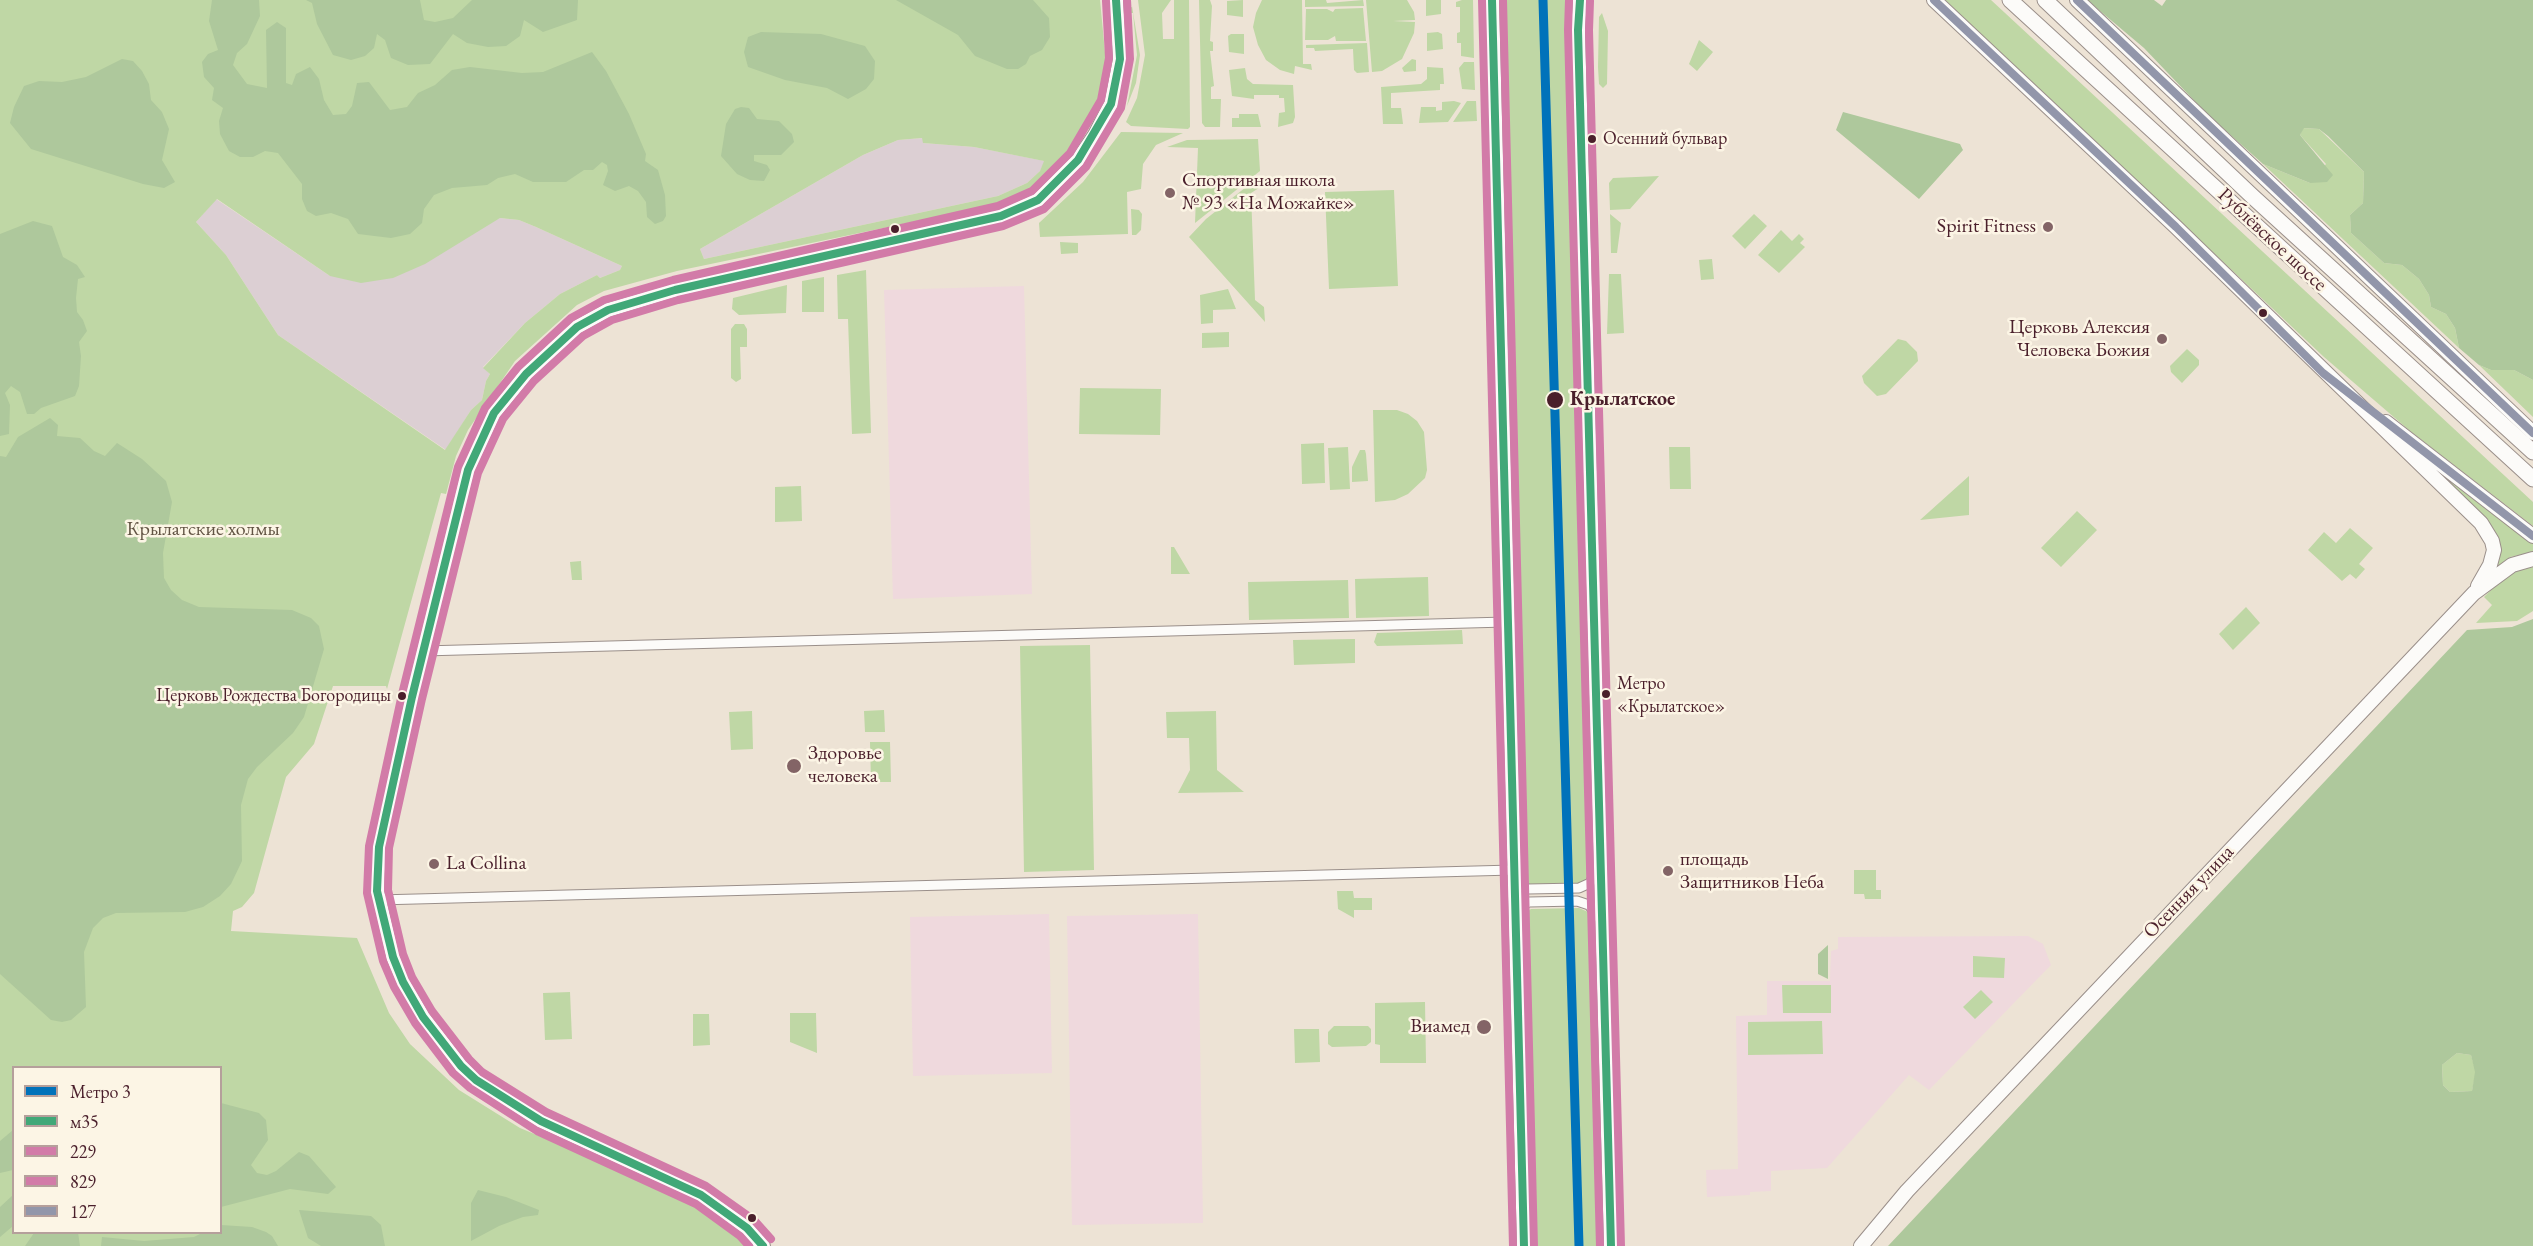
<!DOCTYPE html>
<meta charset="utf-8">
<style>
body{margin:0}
#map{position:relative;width:2533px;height:1246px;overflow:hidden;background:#ede3d5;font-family:"EB Garamond",serif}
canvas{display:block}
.legend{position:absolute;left:12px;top:1066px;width:210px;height:168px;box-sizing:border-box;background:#fcf5e5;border:2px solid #b59f9b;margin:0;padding:8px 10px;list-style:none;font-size:18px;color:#4a1f2b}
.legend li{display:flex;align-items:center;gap:12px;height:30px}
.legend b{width:30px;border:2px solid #b59f9b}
</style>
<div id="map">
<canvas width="2533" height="1246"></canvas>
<ul class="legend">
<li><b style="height:8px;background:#0072ba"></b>Метро 3</li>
<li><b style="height:8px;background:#41a878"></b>м35</li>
<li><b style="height:8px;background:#d27ba8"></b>229</li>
<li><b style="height:8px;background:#d27ba8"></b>829</li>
<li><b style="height:8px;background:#9296aa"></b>127</li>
</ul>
</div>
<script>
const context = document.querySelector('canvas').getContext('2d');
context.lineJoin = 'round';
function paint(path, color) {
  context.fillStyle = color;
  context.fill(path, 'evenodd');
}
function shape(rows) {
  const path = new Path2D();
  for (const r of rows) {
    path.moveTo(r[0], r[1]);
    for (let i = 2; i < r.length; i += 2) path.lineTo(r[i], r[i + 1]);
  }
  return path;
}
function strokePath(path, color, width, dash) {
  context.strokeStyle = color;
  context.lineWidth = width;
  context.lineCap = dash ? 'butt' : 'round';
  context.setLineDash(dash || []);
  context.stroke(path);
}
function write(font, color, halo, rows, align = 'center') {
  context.font = font + ' "EB Garamond",serif';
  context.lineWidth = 5;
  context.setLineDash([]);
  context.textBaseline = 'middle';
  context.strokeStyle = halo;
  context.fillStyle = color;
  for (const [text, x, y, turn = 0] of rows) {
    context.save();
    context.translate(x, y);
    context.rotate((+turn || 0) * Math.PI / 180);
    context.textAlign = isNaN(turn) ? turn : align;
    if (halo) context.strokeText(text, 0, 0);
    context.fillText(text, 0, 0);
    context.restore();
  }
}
const built = shape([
 [1024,286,1032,594,893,599,884,290],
 [1049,914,1052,1073,913,1076,910,917],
 [1198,914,1203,1223,1072,1225,1067,916],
 [2028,936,2043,944,2051,965,1929,1090,1909,1075,1827,1168,1771,1171,1771,1191,1750,1192,1750,1195,1707,1197,1706,1170,1738,1169,1736,1016,1767,1015,1767,981,1830,981,1831,951,1838,949,1838,937]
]);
const industrial = shape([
 [923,138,923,143,974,147,1045,161,1040,171,1027,183,998,196,704,259,700,249,863,155,898,140],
 [216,199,330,276,500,218,519,220,536,227,622,266,620,270,600,278,597,275,560,294,525,323,483,367,490,374,486,381,482,400,471,410,446,450,278,335,226,255,196,222]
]);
const green = shape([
 [0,0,1100,0,1106,63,1097,107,1065,154,1029,190,1012,200,989,206,677,271,604,291,577,305,515,361,468,430,456,456,446,494,441,493,387,689,386,686,333,686,314,744,286,777,254,893,242,907,233,911,231,931,357,938,389,1013,410,1044,459,1090,520,1128,669,1190,715,1219,747,1246,0,1246],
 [922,138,923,143,974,147,1044,161,1040,171,1027,183,998,196,704,259,700,249,863,155,898,140],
 [217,199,330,276,361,283,393,278,425,264,500,218,519,220,536,227,622,266,620,270,600,278,597,275,560,294,525,323,483,368,490,374,486,381,482,400,471,410,445,450,278,335,226,255,196,222],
 [14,1068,220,1068,220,1232,14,1232],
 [1131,0,1140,55,1136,83,1127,106,1137,55,1133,13,1130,13,1129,8,1132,7],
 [1138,0,1171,0,1162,13,1163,39,1174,39,1174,0,1189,0,1190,127,1188,129,1131,126,1126,122,1137,98,1145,55],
 [1199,0,1210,0,1212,6,1210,41,1213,42,1213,51,1210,51,1214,86,1211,87,1211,99,1221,99,1220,127,1205,127,1202,123],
 [1243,0,1243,17,1227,15,1227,1],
 [1262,0,1302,0,1303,64,1311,64,1312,70,1295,66,1294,74,1280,70,1266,60,1258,45,1253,27,1256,13],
 [1305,0,1326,0,1327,3,1363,0,1364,6,1305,7],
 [1366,0,1407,0,1414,12,1415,20,1393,21,1415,22,1414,33,1402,59,1382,71,1372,72],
 [1426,0,1441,0,1441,14,1426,16],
 [1462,0,1473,0,1474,58,1461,56,1461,43,1457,43,1457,33,1460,32,1460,7,1456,7,1456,2],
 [1500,0,1568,0,1571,217,1590,872,1589,877,1582,884,1534,886,1526,884,1520,877],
 [1945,0,1991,0,2533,502,2533,526,2410,431,2324,357],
 [1363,8,1366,41,1336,41,1335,36,1328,40,1305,40,1306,9,1327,9,1333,12,1335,9],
 [1602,13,1608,31,1607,84,1603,88,1599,84,1598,67,1599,17],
 [1438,32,1442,34,1443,49,1427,51,1427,33],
 [1231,34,1244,34,1244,54,1229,52,1228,36],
 [1699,40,1713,52,1697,71,1689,64],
 [1367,43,1369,72,1357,73,1354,70,1353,49,1315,51,1314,48,1306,48,1306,45],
 [1412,59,1416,60,1416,71,1404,72,1402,68],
 [1464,62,1474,62,1475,90,1462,89,1459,68],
 [1427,67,1443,68,1444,84,1440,84,1440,90,1391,93,1391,108,1401,108,1403,124,1383,124,1381,87,1421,84,1427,79],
 [1245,68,1247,79,1253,84,1293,85,1295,117,1293,123,1278,127,1279,113,1285,112,1284,98,1279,98,1279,95,1254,95,1254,99,1232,96,1229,70],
 [1454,101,1461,103,1448,122,1419,123,1421,107,1436,107,1436,111,1442,110,1442,102],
 [1467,101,1476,101,1477,121,1453,122],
 [1239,114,1258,114,1261,127,1232,127,1232,118,1239,118],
 [2303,128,2319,129,2364,172,2363,203,2350,215,2351,233,2384,263,2402,265,2419,279,2429,295,2431,307,2446,314,2455,328,2459,348,2263,164,2310,183,2326,164,2300,135],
 [1121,132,1183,133,1156,145,1143,164,1141,189,1127,192,1128,234,1040,237,1039,223,1083,182],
 [1258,139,1260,171,1195,223,1198,148,1167,147,1187,140],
 [1659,176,1630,209,1610,210,1609,183,1613,178],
 [1259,180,1259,188,1251,193,1255,300,1264,307,1265,322,1189,237,1206,219,1246,187],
 [1394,190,1398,286,1329,289,1325,192],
 [1131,209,1139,210,1142,214,1141,230,1136,235,1132,235],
 [1610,214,1621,223,1617,253,1611,253],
 [1754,214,1767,226,1745,249,1732,236],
 [1781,230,1792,241,1799,234,1804,239,1800,243,1805,247,1779,273,1758,255],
 [1060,242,1078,243,1078,253,1061,254],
 [1712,259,1714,279,1701,280,1699,260],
 [866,270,871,433,852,434,848,319,838,319,837,275],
 [1609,274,1621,274,1624,333,1607,334],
 [824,277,824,312,802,312,802,281],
 [787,285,786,313,739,315,732,309,733,298],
 [1228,289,1236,309,1213,310,1213,323,1201,324,1200,295],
 [735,324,744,324,747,329,747,347,740,347,741,379,736,382,731,378,731,329],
 [1229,332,1229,347,1202,348,1202,333],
 [1898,339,1906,341,1917,352,1918,361,1886,394,1877,396,1864,383,1862,376],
 [2187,349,2199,360,2199,365,2182,383,2171,372,2170,366],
 [2479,365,2491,370,2514,370,2533,380,2533,417],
 [1080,388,1161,389,1160,435,1079,434],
 [1373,410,1397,410,1408,414,1417,421,1424,432,1427,470,1425,478,1408,494,1395,500,1375,502],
 [1324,443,1325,483,1302,484,1301,444],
 [1348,447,1350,489,1330,490,1328,448],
 [1669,447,1690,447,1691,489,1670,489],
 [1360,450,1365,450,1366,454,1368,481,1352,482,1352,467],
 [2416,451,2533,543,2533,552,2510,557,2492,573,2498,554],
 [1969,476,1969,515,1920,520],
 [801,486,802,521,775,522,775,487],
 [2077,511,2097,530,2061,567,2041,548],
 [2350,528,2373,548,2359,564,2365,569,2356,579,2350,574,2342,581,2308,550,2324,532,2336,543],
 [1171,547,1174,547,1190,574,1171,574],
 [581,561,582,580,572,580,570,562],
 [2533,564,2533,611,2517,621,2476,623,2492,605,2484,597,2506,575],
 [1428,577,1429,616,1356,618,1355,579],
 [1348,580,1349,618,1249,620,1248,582],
 [2246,607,2260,623,2233,650,2219,634],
 [1462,630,1463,644,1377,646,1374,642,1377,633],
 [1355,639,1355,663,1294,665,1293,640],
 [1090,645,1094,870,1024,872,1020,646],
 [884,710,885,732,865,732,864,711],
 [752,711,753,749,731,750,729,712],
 [1216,711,1217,770,1244,792,1178,793,1190,770,1189,738,1167,738,1166,712],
 [870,742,890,742,891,782,871,782],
 [1854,870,1876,870,1876,890,1881,890,1881,899,1865,899,1864,894,1854,894],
 [1337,891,1353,891,1354,898,1372,898,1372,910,1354,910,1354,918,1338,909],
 [1579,908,1588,912,1591,921,1600,1246,1531,1246,1522,915,1531,909],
 [1973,956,2005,958,2004,978,1973,977],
 [1782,985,1831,985,1831,1013,1783,1013],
 [1981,990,1993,1002,1975,1019,1963,1007],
 [570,992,572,1039,545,1040,543,993],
 [1425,1002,1426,1063,1380,1063,1380,1045,1375,1044,1375,1003],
 [790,1013,816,1013,817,1053,790,1042],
 [693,1014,709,1014,710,1045,693,1046],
 [1822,1021,1823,1054,1748,1055,1748,1022],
 [1334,1026,1368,1026,1371,1029,1371,1042,1366,1046,1332,1047,1328,1044,1328,1032],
 [1294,1029,1319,1029,1320,1062,1295,1063],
 [2457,1053,2471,1055,2476,1072,2472,1091,2450,1092,2443,1085,2442,1065]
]);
const forest = shape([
 [212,0,259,0,260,16,247,44,237,53,233,65,247,84,267,88,266,30,277,22,286,28,286,83,292,85,296,74,310,67,319,79,324,100,333,115,346,114,352,106,357,83,369,82,390,110,407,107,418,93,435,85,452,70,470,67,522,73,543,72,592,52,606,71,629,114,646,154,645,161,658,170,665,195,666,216,663,221,655,224,647,217,646,202,638,191,629,186,615,191,603,185,608,171,607,165,602,162,593,170,584,170,566,182,533,182,515,174,498,178,487,185,452,188,434,195,424,209,422,223,410,234,391,238,358,234,348,219,331,213,316,216,307,211,302,199,302,184,278,153,265,151,253,157,240,157,229,151,220,134,219,121,223,108,212,100,214,88,204,77,202,62,208,54,218,50,209,21],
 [306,0,420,0,424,20,435,22,453,18,472,0,578,0,577,20,543,32,524,20,520,36,506,46,488,47,467,43,453,34,430,64,408,65,391,58,385,40,377,34,374,48,365,56,351,60,333,55,317,24,312,3],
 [896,0,1033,0,1049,18,1050,37,1042,50,1030,56,1026,64,1018,69,1007,69,975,56,958,35],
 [2087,0,2154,0,2162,6,2166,0,2533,0,2533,380,2514,370,2491,370,2479,365,2459,348,2455,328,2446,314,2431,307,2429,295,2419,279,2402,265,2384,263,2351,233,2350,215,2363,203,2364,172,2328,136,2319,129,2304,128,2300,135,2333,175,2327,182,2310,183,2263,164,2207,114,2144,48],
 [761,32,821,34,865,46,875,61,874,79,866,89,848,99,827,88,785,80,748,67,744,52,748,37],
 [122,59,133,61,142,71,149,84,151,100,162,112,169,129,162,160,175,182,164,188,143,184,31,149,10,123,14,107,24,86,39,81,62,82,86,77],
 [741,107,749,108,757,119,779,121,792,134,794,142,781,155,754,155,754,161,767,165,770,170,764,181,750,180,737,174,721,156,726,124,735,109],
 [1843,112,1960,144,1963,150,1919,199,1836,130],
 [33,221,52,226,63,257,77,265,85,277,78,279,76,298,77,312,83,320,87,331,79,342,81,356,79,386,75,396,41,408,34,414,27,414,20,392,11,386,5,393,10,405,9,434,0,436,0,234],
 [50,418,58,425,57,436,80,438,94,451,105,456,117,443,142,459,166,481,172,502,163,553,164,578,171,590,182,600,199,607,292,610,311,618,319,626,324,649,304,717,293,733,257,767,248,779,241,805,242,861,231,884,220,896,203,907,185,912,116,913,103,918,93,928,84,952,86,1007,71,1020,62,1022,51,1020,0,974,0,456,6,457,18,437],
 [2533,619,2533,1246,1888,1246,2467,630,2512,627],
 [2457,1053,2471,1055,2475,1072,2472,1091,2450,1092,2443,1085,2442,1065],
 [1828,945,1828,979,1818,974,1818,954],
 [221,1103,259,1113,266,1120,268,1140,251,1165,257,1173,267,1175,276,1171,299,1152,309,1156,336,1187,328,1194,290,1189,221,1207],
 [13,1130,13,1170,0,1173,0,1141],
 [478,1190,506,1197,539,1210,538,1215,523,1217,499,1226,471,1241,471,1203],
 [13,1195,13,1226,0,1237,0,1207],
 [299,1210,371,1216,381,1225,385,1246,321,1246,308,1238],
 [221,1225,252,1227,266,1232,272,1236,278,1246,101,1246,102,1237,144,1241,194,1237,202,1233,220,1232],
 [78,1232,80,1246,25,1246,34,1233]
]);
const street = shape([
 [423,651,1506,622],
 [1515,875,1522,886,1528,889,1579,888,1590,883,1599,866],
 [378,900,1513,870],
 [1516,913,1522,905,1529,902,1577,901,1589,905,1600,919]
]);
const secondary = shape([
 [1492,0,1524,1246],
 [1580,0,1578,30,1611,1246],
 [1934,0,2176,227,2481,523,2492,541,2494,550,2490,565,2478,586],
 [2077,0,2533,433],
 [2386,422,2533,536],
 [763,1246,747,1228,701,1195,541,1121,476,1080,461,1066,423,1017,403,982,393,957,377,891,379,847,412,697,468,470,494,413,526,374,577,327,608,310,675,290,1001,216,1038,200,1078,160,1095,135,1111,104,1120,59,1116,0],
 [1861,1246,1907,1191,2474,593,2512,565,2533,559]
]);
const primary = shape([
 [2010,0,2533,479],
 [2045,0,2252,196,2533,452]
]);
const bus1 = shape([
 [1492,0,1524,1246],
 [1580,0,1578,30,1611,1246],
 [763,1246,747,1228,701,1195,541,1121,476,1080,461,1066,423,1017,403,982,393,957,377,891,379,847,412,697,468,470,494,413,526,374,577,327,608,310,675,290,1001,216,1038,200,1078,160,1111,104,1120,59,1116,0]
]);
const bus2 = shape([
 [1482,0,1513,1246],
 [1569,0,1568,30,1600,1246],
 [771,1239,754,1220,706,1186,546,1112,482,1072,469,1059,432,1011,412,977,403,954,388,890,389,848,422,699,478,473,503,419,534,381,583,336,612,320,678,300,1003,226,1044,209,1086,167,1121,108,1130,59,1127,0]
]);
const bus3 = shape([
 [1503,0,1534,1246],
 [1590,1,1589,30,1621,1246],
 [749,1246,740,1236,696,1204,537,1131,470,1088,453,1073,415,1023,394,987,383,961,367,893,369,846,402,694,458,467,485,408,518,367,571,318,604,300,673,280,998,206,1032,191,1070,153,1101,100,1109,58,1106,1]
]);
const bus4 = shape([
 [1934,0,2176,227,2323,373,2533,536],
 [2077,0,2533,433]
]);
const metro1 = shape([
 [1543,0,1579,1246]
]);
const markers = [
 [1592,139,5,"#4a1f2b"],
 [1170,193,6,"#836466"],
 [2048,227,6,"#836466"],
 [895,229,5,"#4a1f2b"],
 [2263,313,5,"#4a1f2b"],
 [2162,339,6,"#836466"],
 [1555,400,9,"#4a1f2b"],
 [1606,694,5,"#4a1f2b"],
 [402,696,5,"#4a1f2b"],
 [794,766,8,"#836466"],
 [434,864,6,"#836466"],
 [1668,871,6,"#836466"],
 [1484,1027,8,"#836466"],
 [752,1218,5,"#4a1f2b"]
];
const busNames = [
 ["Осенний бульвар",1603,139],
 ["Метро",1617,684],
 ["«Крылатское»",1617,707],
 ["Церковь Рождества Богородицы",391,696,"right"]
];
const poiNames = [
 ["Спортивная школа",1182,181],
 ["№ 93 «На Можайке»",1182,204],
 ["Spirit Fitness",2036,227,"right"],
 ["Церковь Алексия",2150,328,"right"],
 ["Человека Божия",2150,351,"right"],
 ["Здоровье",808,754],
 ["человека",808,777],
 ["площадь",1680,860],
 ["Защитников Неба",1680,883],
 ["La Collina",446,864],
 ["Виамед",1470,1027,"right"]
];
const streetNames = [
 ["Рублёвское шоссе",2272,240,43],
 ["Осенняя улица",2189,892,-46]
];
const stopNames = [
 ["Крылатское",1570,400]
];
const parkNames = [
 ["Крылатские холмы",203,530]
];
paint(built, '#efd9dd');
paint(industrial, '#dccfd3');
paint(green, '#bfd7a5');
paint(forest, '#aec89c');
strokePath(street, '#9a8f8a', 11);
strokePath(secondary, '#9a8f8a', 16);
strokePath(primary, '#9a8f8a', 17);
strokePath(street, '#fcfbf9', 9);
strokePath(secondary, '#fcfbf9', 14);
strokePath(primary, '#fcfbf9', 15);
strokePath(bus1, '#41a878', 8);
strokePath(bus2, '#d27ba8', 8);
strokePath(bus3, '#d27ba8', 8);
strokePath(bus4, '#9296aa', 8);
strokePath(metro1, '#0072ba', 9);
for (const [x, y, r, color] of markers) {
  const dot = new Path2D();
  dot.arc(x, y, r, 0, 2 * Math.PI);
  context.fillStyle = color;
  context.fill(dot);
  strokePath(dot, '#fcf5e5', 2);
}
write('18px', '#4a1f2b', '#fcf5e5', busNames, 'left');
write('20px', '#4a1f2b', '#fcf5e5', poiNames, 'left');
write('20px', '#4a1f2b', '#fcf5e5', streetNames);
write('bold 20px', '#4a1f2b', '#fcf5e5', stopNames, 'left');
write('20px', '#625444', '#fcf5e5', parkNames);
</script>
